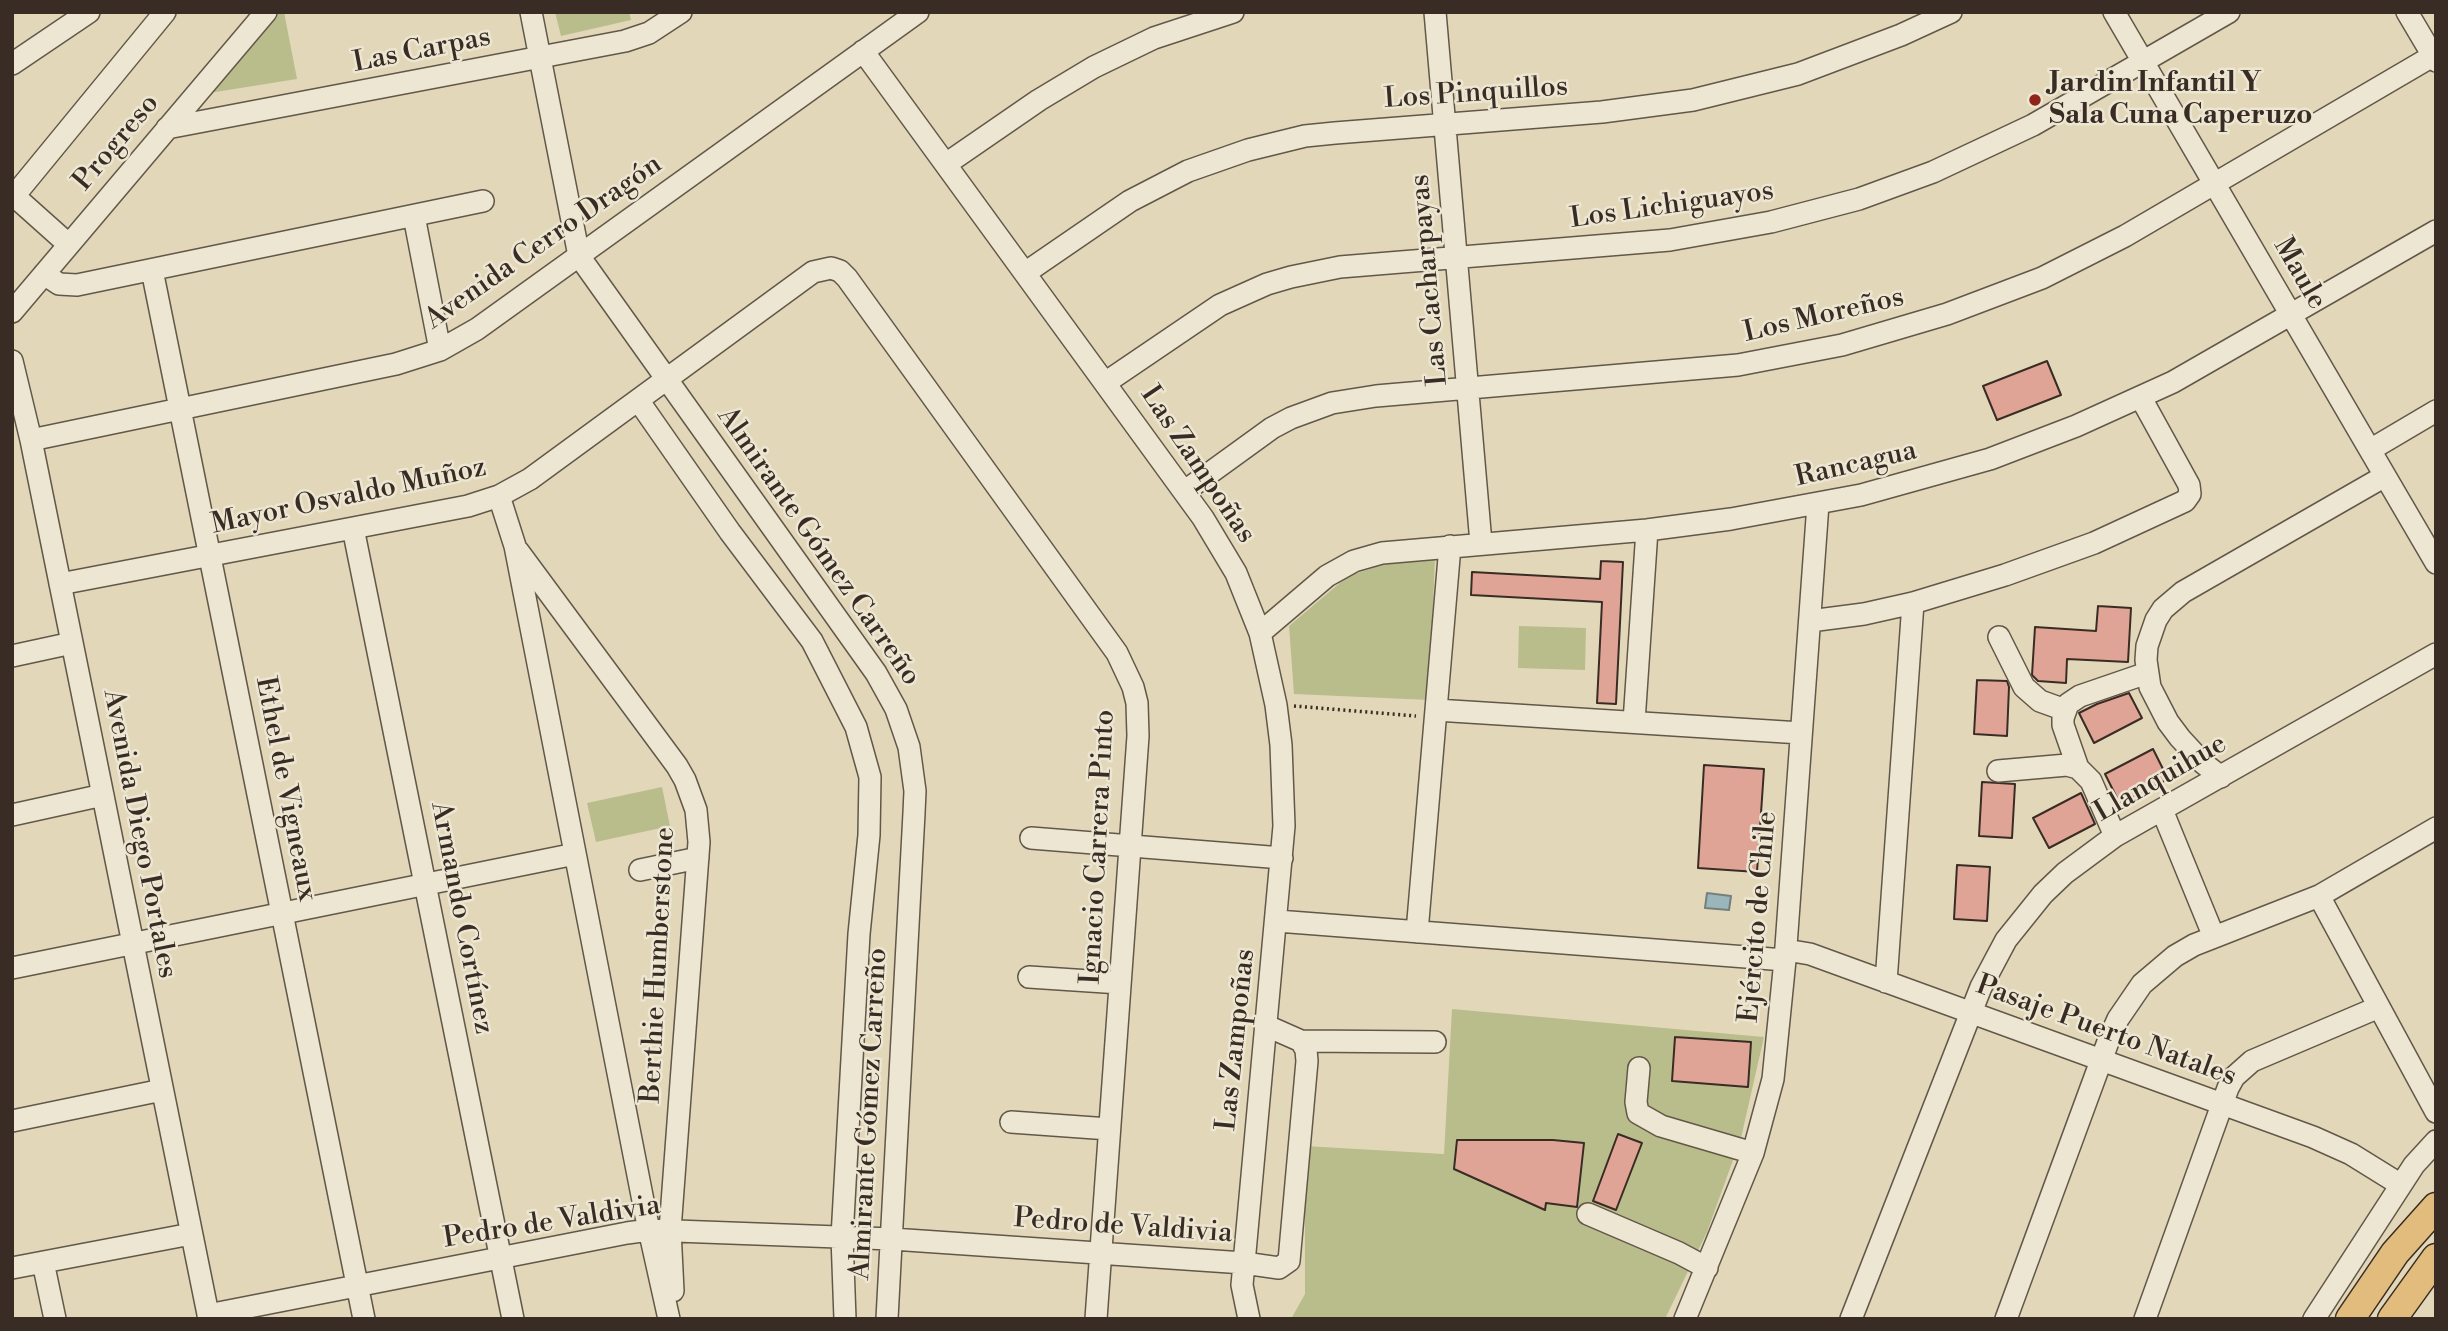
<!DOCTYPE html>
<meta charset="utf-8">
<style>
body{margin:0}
#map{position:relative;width:2448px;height:1331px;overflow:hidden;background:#e2d8b9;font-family:"Libre Bodoni",serif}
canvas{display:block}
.frame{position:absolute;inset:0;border:14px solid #392c24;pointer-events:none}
</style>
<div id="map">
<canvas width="2448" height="1331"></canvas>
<div class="frame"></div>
</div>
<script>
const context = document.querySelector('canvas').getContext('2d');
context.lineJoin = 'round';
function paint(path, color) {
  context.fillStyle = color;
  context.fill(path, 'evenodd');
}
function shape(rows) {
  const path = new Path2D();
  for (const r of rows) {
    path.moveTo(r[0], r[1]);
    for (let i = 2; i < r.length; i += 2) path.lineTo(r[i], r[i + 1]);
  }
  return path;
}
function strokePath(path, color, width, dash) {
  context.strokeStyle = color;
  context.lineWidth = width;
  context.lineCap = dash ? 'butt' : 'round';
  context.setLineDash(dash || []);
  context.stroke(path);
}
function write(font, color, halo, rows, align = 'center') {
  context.font = font + ' "Libre Bodoni",serif';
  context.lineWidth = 5;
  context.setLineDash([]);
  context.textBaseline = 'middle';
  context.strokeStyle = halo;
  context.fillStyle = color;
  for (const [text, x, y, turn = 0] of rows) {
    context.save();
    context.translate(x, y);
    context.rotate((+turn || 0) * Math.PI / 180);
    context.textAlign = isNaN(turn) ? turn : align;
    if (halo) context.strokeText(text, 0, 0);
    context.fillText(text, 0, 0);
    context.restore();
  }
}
const green = shape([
 [277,12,284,12,297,79,203,94],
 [555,12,629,12,631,20,561,36],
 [1435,558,1429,700,1294,694,1289,626,1348,576,1395,561],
 [1519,626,1586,628,1585,670,1518,668],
 [662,787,670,826,596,842,587,803],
 [1452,1009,1764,1037,1741,1138,1707,1232,1665,1319,1291,1319,1305,1294,1305,1146,1444,1154]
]);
const water = shape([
 [1707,893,1731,896,1729,910,1705,908,1707,893]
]);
const building = shape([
 [2047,361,2061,395,1997,420,1983,386,2047,361],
 [1601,561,1623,562,1616,704,1597,703,1602,602,1471,595,1472,572,1600,579,1601,561],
 [2098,606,2131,608,2128,662,2067,659,2066,683,2038,681,2032,675,2035,627,2096,631,2098,606],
 [1977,680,2007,681,2009,687,2007,736,1974,734,1977,680],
 [2129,693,2142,718,2094,743,2079,713,2097,704,2129,693],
 [2153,749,2168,779,2120,804,2105,774,2153,749],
 [1704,765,1764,769,1757,872,1698,868,1704,765],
 [1982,782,2015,784,2012,838,1979,836,1982,782],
 [2081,793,2095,824,2049,848,2033,818,2081,793],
 [1957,865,1990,867,1987,921,1954,919,1957,865],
 [1675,1037,1751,1042,1748,1087,1672,1081,1675,1037],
 [1618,1134,1642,1143,1616,1210,1593,1201,1618,1134],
 [1457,1140,1553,1140,1584,1143,1577,1207,1546,1203,1545,1210,1454,1169,1457,1140]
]);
const path = shape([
 [1294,706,1416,716]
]);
const minor = shape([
 [531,12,579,256,876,673,896,709,909,747,915,791,914,813,887,1319],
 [1435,12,1481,543],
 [2114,12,2436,563],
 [2407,12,2436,61],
 [863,51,1203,518,1236,573,1260,633,1276,705,1281,745,1284,826,1242,1285,1249,1319],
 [12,64,89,12],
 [167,128,625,41,649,33,681,12],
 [946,164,1039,100,1094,67,1154,38,1233,12],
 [12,194,68,244],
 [14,196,165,12],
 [414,216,440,350],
 [152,270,364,1319],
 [1025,273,1130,201,1188,171,1248,150,1305,136,1335,133,1602,112,1693,100,1798,74,1901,35,1951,12],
 [44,274,59,284,77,285,483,201],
 [12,312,266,12],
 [12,361,31,440,209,1319],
 [1105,383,1220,305,1267,284,1291,277,1340,267,1670,240,1771,222,1859,199,1933,172,2033,125,2229,12],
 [638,400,730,532,812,641,856,727,870,777,869,835,859,934,842,1237,845,1319],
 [31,440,396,364,440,350,477,329,918,12],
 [2370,450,2436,411],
 [1185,491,1272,428,1291,418,1332,403,1376,396,1738,365,1842,345,1947,314,2042,278,2125,236,2436,54],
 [499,496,515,546,646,1216,669,1319],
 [353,528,513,1319],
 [518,551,677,766,685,780,696,810,699,842,670,1230,673,1291],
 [60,584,468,506,499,496,530,479,813,272,831,268,840,271,847,278,1117,653,1133,687,1137,703,1138,736,1096,1319],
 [1810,621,1864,614,1913,603,2005,575,2094,543,2185,501,2190,494,2189,485,2141,398],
 [1260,633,1327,576,1354,561,1382,553,1647,530,1731,519,1861,495,1990,459,2076,426,2173,382,2436,231],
 [1999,637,2024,687,2040,701,2065,710],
 [12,656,72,643],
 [1436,710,1801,733],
 [1634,722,1647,530],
 [2078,768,2063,725,2063,718,2068,704,2080,696,2147,673],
 [1998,771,2067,765,2078,768,2091,781,2115,836],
 [2221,777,2203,763,2180,738,2168,722,2150,687,2146,660,2147,646,2156,620,2163,609,2183,592,2385,476],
 [2162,810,2214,937],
 [12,815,103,795],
 [1031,838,1282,858],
 [640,870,698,858],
 [2319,896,2436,1112],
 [1277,921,1785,960],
 [1417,932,1450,546],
 [1786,950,1810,954,2313,1137,2351,1154,2401,1185],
 [12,968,575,854],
 [1029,977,1120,983],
 [1886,982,1913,603],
 [1301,1041,1435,1042],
 [1639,1068,1636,1102,1638,1113,1661,1126,1753,1153],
 [12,1121,162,1090],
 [1011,1122,1109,1129],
 [1588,1214,1679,1253,1707,1268],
 [43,1262,55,1319],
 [12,1268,191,1234],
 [208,1315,627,1233,649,1230,892,1239,1244,1263,1279,1268,1289,1261,1307,1061,1306,1050,1301,1041,1267,1026],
 [1685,1319,1753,1153,1773,1079,1785,960,1818,504],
 [1851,1319,1981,987,2006,940,2043,894,2065,873,2115,836,2436,654],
 [2006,1319,2109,1039,2118,1019,2142,984,2175,956,2194,945,2319,896,2436,828],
 [2145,1319,2228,1088,2234,1077,2252,1061,2379,1007],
 [2314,1319,2414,1165,2436,1141]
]);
const major = shape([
 [2350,1319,2395,1253,2436,1207],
 [2392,1319,2436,1258]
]);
const markers = [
 [2035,100,7,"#8f2418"]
];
const streetNames = [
 ["Las Carpas",422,51,-11],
 ["Los Pinquillos",1476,94,-4],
 ["Progreso",117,143,-50],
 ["Los Lichiguayos",1672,206,-8],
 ["Avenida Cerro Dragón",544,243,-35],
 ["Maule",2299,274,60],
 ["Las Cacharpayas",1430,280,-95],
 ["Los Moreños",1824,316,-13],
 ["Las Zampoñas",1197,465,56],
 ["Rancagua",1856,465,-13],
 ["Mayor Osvaldo Muñoz",349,497,-12],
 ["Almirante Gómez Carreño",818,547,55],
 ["Llanquihue",2161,779,-30],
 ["Ethel de Vigneaux",285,789,79],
 ["Avenida Diego Portales",139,834,79],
 ["Ignacio Carrera Pinto",1099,847,-87],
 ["Ejército de Chile",1759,917,-85],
 ["Armando Cortínez",461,918,79],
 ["Berthie Humberstone",659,965,-87],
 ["Pasaje Puerto Natales",2106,1032,20],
 ["Las Zampoñas",1237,1040,-84],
 ["Almirante Gómez Carreño",870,1114,-87],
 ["Pedro de Valdivia",552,1223,-9],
 ["Pedro de Valdivia",1123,1227,4]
];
const poiNames = [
 ["Jardin Infantil Y",2049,84],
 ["Sala Cuna Caperuzo",2049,116]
];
paint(green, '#b9bd8b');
paint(water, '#9bb6bb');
strokePath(water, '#747f7f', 2);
paint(building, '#e0a496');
strokePath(building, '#392c24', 2);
strokePath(minor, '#635749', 24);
strokePath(major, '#392c24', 31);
strokePath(path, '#392c24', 3.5, [2, 3.5]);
strokePath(minor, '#ece6d2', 21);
strokePath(major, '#e1bc7c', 28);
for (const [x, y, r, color] of markers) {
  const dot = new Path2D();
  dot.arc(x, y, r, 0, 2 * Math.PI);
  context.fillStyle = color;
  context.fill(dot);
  strokePath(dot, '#ece6d2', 2.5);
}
write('28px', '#392c24', '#ece6d2', streetNames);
write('bold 28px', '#392c24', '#ece6d2', poiNames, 'left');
</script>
